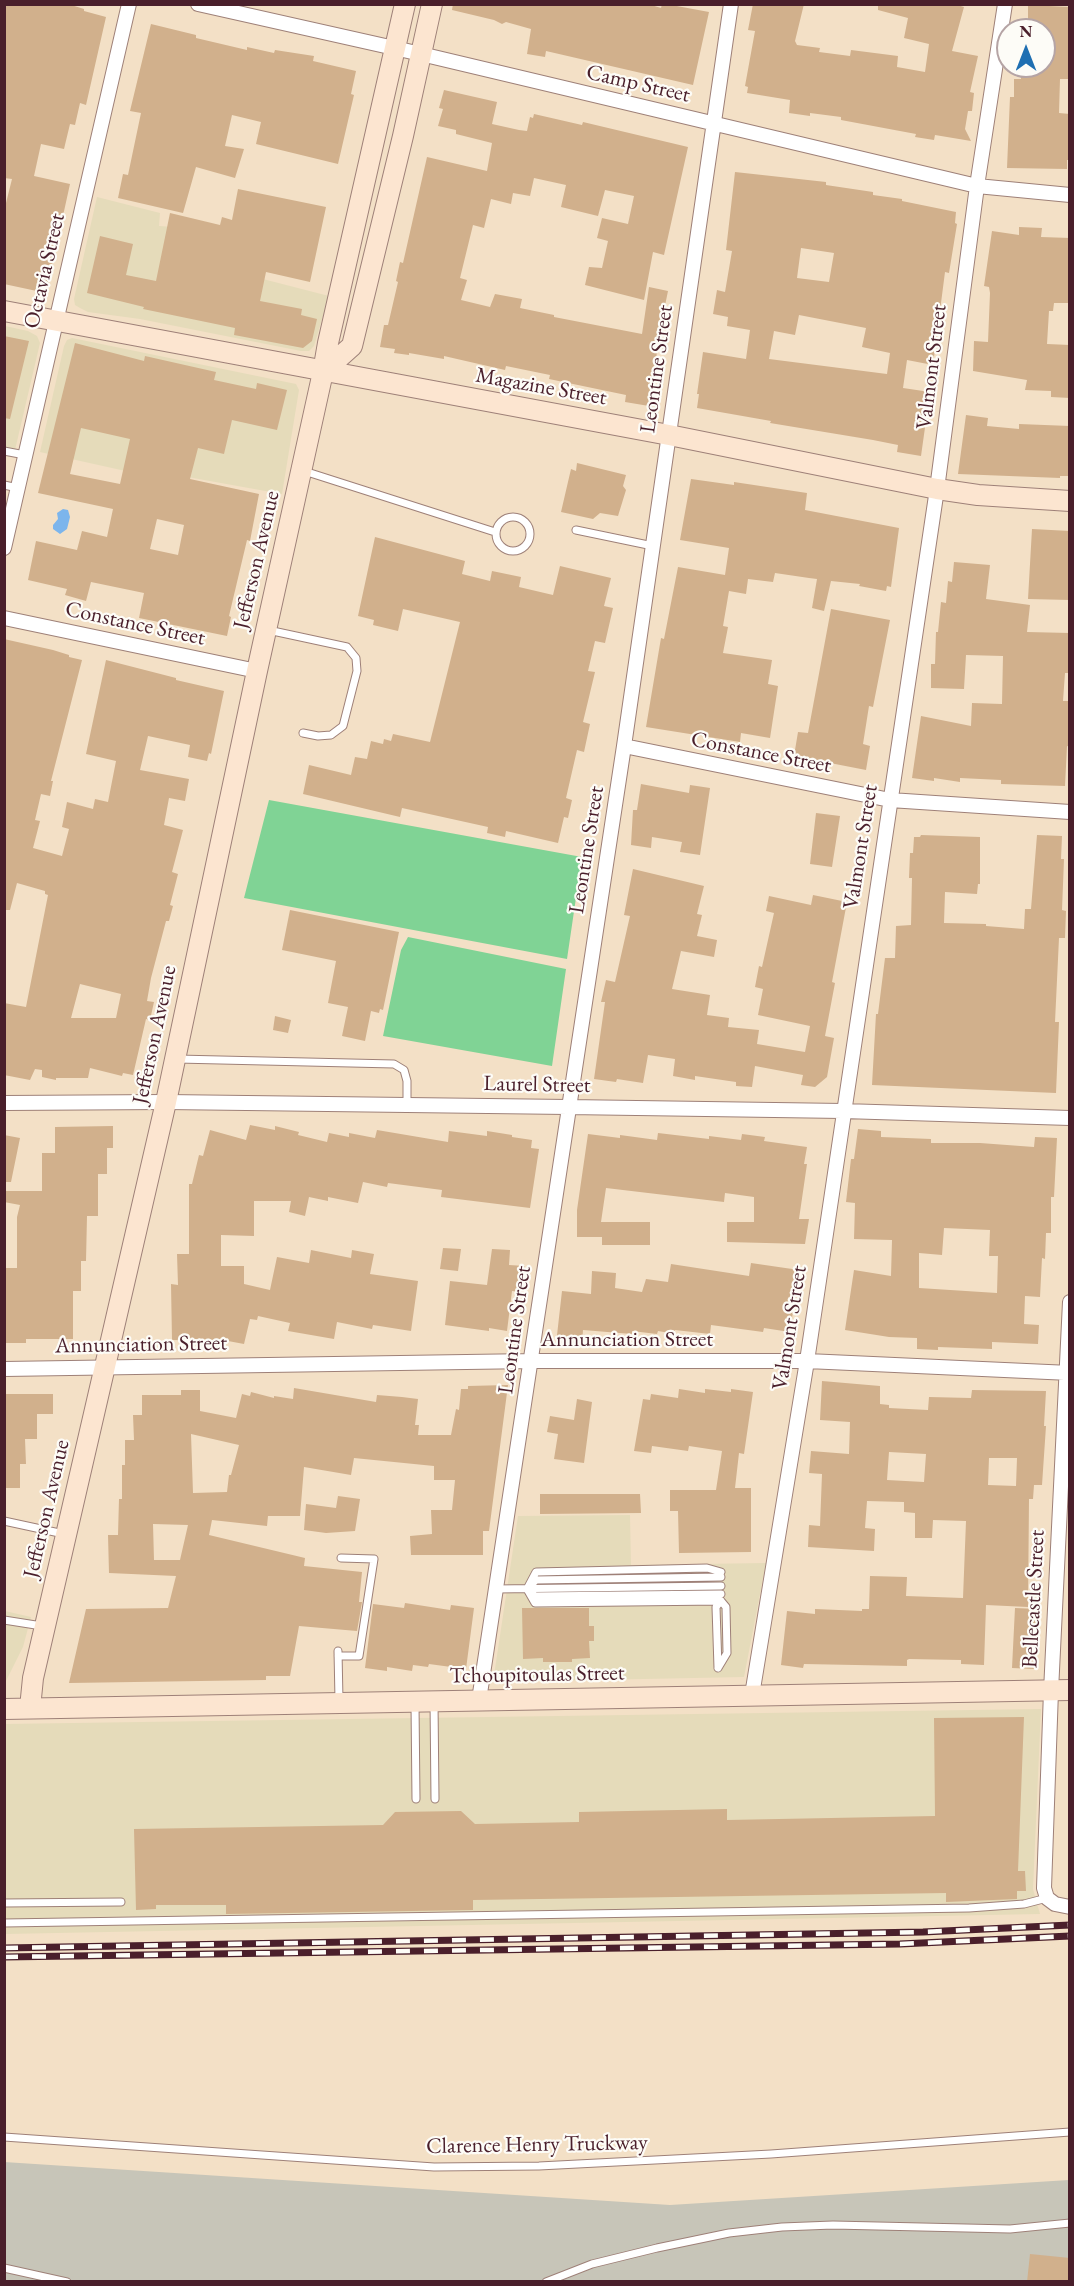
<!DOCTYPE html>
<style>
body{margin:0}
#map{position:relative;width:1074px;height:2286px;overflow:hidden;background:#f3e0c6;font-family:"EB Garamond",serif}
canvas{display:block}
.frame{position:absolute;inset:0;border:6px solid #4a1f2b;pointer-events:none}
.north{position:absolute;left:996px;top:18px;width:60px;height:60px;box-sizing:border-box;background:#fdfcf7;border:2px solid #b5a4a5;border-radius:50%;rotate:0deg;font-size:16px;font-weight:700;line-height:24px;text-align:center;color:#4a1f2b}
.north::after{content:'';display:block;margin:auto;width:21px;height:27px;background:#1f6fb2;clip-path:polygon(50% 0,100% 100%,50% 72%,0 100%)}
</style>
<div id="map">
<canvas width="1074" height="2286"></canvas>
<div class="frame"></div>
<div class="north">N</div>
</div>
<script>
const context = document.querySelector('canvas').getContext('2d');
context.lineJoin = 'round';
function paint(path, color) {
  context.fillStyle = color;
  context.fill(path, 'evenodd');
}
function shape(rows) {
  const path = new Path2D();
  for (const r of rows) {
    if (r.length === 3) {
      path.moveTo(r[0] + r[2], r[1]);
      path.arc(r[0], r[1], r[2], 0, 2 * Math.PI);
      continue;
    }
    path.moveTo(r[0], r[1]);
    for (let i = 2; i < r.length; i += 2) path.lineTo(r[i], r[i + 1]);
  }
  return path;
}
function strokePath(path, color, width, dash) {
  context.strokeStyle = color;
  context.lineWidth = width;
  context.lineCap = dash ? 'butt' : 'round';
  context.setLineDash(dash || []);
  context.stroke(path);
}
function write(font, color, halo, rows, align = 'center') {
  context.font = font + ' "EB Garamond",serif';
  context.lineWidth = 4.5;
  context.setLineDash([]);
  context.textBaseline = 'middle';
  context.strokeStyle = halo;
  context.fillStyle = color;
  for (const [text, x, y, turn = 0] of rows) {
    context.save();
    context.translate(x, y);
    context.rotate((+turn || 0) * Math.PI / 180);
    context.textAlign = isNaN(turn) ? turn : align;
    if (halo) context.strokeText(text, 0, 0);
    context.fillText(text, 0, 0);
    context.restore();
  }
}
const built = shape([
 [97,197,160,213,159,226,174,227,220,268,329,296,314,346,309,351,301,351,140,319,88,312,80,308,75,305,74,299],
 [5,326,28,331,37,336,40,343,15,450,5,447],
 [72,338,296,384,299,390,282,494,182,476,139,474,40,452,64,346,67,340],
 [630,1515,631,1565,766,1563,744,1677,493,1682,518,1516],
 [5,1611,31,1617,23,1647,5,1683],
 [1041,1709,1033,1889,1040,1914,5,1934,4,1724]
]);
const industrial = shape([
 [4,2162,670,2205,1069,2180,1069,2281,5,2281]
]);
const green = shape([
 [269,800,582,857,567,959,244,898],
 [408,937,566,969,552,1066,383,1036,401,950]
]);
const water = shape([
 [63,509,68,510,70,517,67,529,60,534,53,529,53,525,58,519,57,513]
]);
const building = shape([
 [4,4,68,4,84,9,84,11,106,17,86,105,80,103,75,125,70,124,64,149,41,144,34,176,70,184,46,293,4,284,4,211,12,179,4,178],
 [453,4,648,4,661,8,662,4,666,4,709,12,693,85,546,51,545,57,527,54,531,29,506,22,502,24,494,20,452,10],
 [753,4,804,4,795,41,797,45,820,48,819,52,850,56,851,50,898,56,897,67,925,72,929,44,904,38,908,18,878,10,878,4,954,4,964,7,952,51,978,56,970,92,974,93,972,111,968,111,965,129,971,141,935,135,934,140,915,137,916,134,841,120,841,117,810,113,810,116,789,113,790,100,747,93,748,87,745,86,755,31,748,30],
 [1028,5,1070,7,1070,79,1060,79,1059,113,1070,114,1069,160,1067,160,1067,169,1007,168,1010,97,1014,97,1014,79,1021,79,1021,66,1044,66,1044,30,1028,30],
 [151,24,196,35,196,38,247,50,247,47,274,53,275,50,314,56,313,61,356,71,351,94,354,95,338,164,256,144,261,122,232,115,225,146,244,149,235,178,196,167,183,213,118,198,123,174,128,175,141,113,130,111],
 [444,90,497,102,492,124,519,130,527,131,530,117,533,118,534,114,582,125,583,122,688,147,664,255,653,252,644,300,585,285,589,267,602,268,608,241,597,238,602,218,628,224,634,196,605,190,598,216,561,207,566,185,534,178,530,196,513,193,511,204,491,199,484,228,473,225,460,278,467,280,461,300,490,307,495,294,522,299,520,308,554,315,554,317,642,334,649,287,668,291,661,325,649,406,625,402,626,395,549,379,550,375,506,366,505,370,444,356,444,359,409,353,409,355,394,353,395,349,380,347,384,325,388,325,398,282,396,281,400,262,403,263,427,157,487,171,492,143,456,134,456,130,438,126,443,109,439,108],
 [735,172,826,182,826,185,873,192,873,195,902,199,902,201,956,212,955,223,957,224,949,273,945,272,933,365,907,360,903,388,930,392,921,456,897,452,898,445,873,440,770,423,771,421,697,408,699,394,697,394,703,352,746,359,750,330,727,326,728,317,713,314,717,290,725,292,732,251,726,250],
 [801,248,834,253,829,282,797,278],
 [799,315,866,328,862,347,890,353,887,374,769,359,774,331,795,335],
 [238,189,326,207,310,282,266,272,260,301,302,309,301,315,317,319,312,341,303,348,234,335,235,328,143,309,144,307,87,293,100,236,133,244,126,275,156,281,170,213,220,225,222,217,232,220],
 [1019,227,1042,228,1041,237,1070,238,1070,303,1054,303,1053,311,1049,311,1047,344,1070,345,1070,398,1051,397,1051,391,1025,390,1027,380,973,371,974,341,988,342,990,293,989,287,984,286,992,231,1019,235],
 [4,336,29,341,10,419,4,418],
 [75,343,144,361,145,356,216,372,214,380,256,389,257,383,287,390,277,430,232,420,224,454,198,448,190,479,259,494,250,541,247,540,229,616,231,617,227,636,139,618,144,593,91,582,86,601,65,595,67,589,28,580,36,541,77,550,82,531,107,537,113,509,38,493],
 [81,428,130,439,120,484,70,474],
 [157,519,184,525,178,555,150,549],
 [966,415,988,418,987,426,1019,429,1019,424,1070,426,1070,476,1060,476,1060,478,958,474],
 [577,463,626,475,623,486,626,490,618,516,600,513,593,519,561,512,571,469,576,471],
 [691,479,734,485,734,482,807,493,805,510,899,528,891,587,887,586,886,591,859,586,860,584,831,581,824,611,812,608,817,579,809,578,775,573,773,582,748,579,746,594,729,591,723,626,728,627,723,653,772,660,768,684,778,686,770,738,741,733,740,742,646,727,661,638,664,639,678,567,725,575,729,548,680,540],
 [1032,529,1070,531,1070,600,1028,599],
 [375,537,465,561,462,574,490,581,492,571,521,577,519,587,553,595,560,566,611,578,604,606,613,608,605,643,595,641,588,671,595,672,583,722,590,724,584,752,577,750,566,798,572,800,568,818,564,817,558,843,506,831,505,837,487,833,488,827,402,808,400,817,303,794,309,765,351,775,355,757,367,759,371,741,383,744,384,739,391,741,393,734,430,742,460,622,403,609,398,631,373,625,374,620,358,616],
 [954,562,990,565,986,599,1030,605,1027,632,1070,633,1070,673,1065,673,1063,701,1070,701,1070,747,1067,746,1065,786,1001,784,1001,780,960,778,960,782,934,778,934,781,912,778,921,716,971,726,972,703,1002,704,1003,656,966,655,964,689,931,688,931,664,935,664,936,632,938,632,941,602,946,603,948,581,952,582],
 [831,609,890,620,873,707,869,706,863,744,870,746,866,770,794,756,798,732,808,733],
 [4,639,53,650,69,655,69,657,82,660,51,781,53,781,50,796,41,794,35,820,40,821,33,848,62,856,69,829,62,827,67,802,93,809,95,799,108,802,116,761,86,754,106,660,176,678,176,680,224,691,211,754,209,753,207,761,188,757,190,745,148,736,140,770,189,779,185,801,169,798,164,825,183,830,172,872,178,874,170,905,173,906,169,921,166,921,151,978,147,1001,154,1002,150,1020,146,1019,133,1075,123,1073,122,1076,90,1068,88,1078,56,1078,56,1080,42,1077,42,1070,35,1069,30,1080,4,1075,4,1003,26,1007,48,895,45,894,45,891,17,883,10,910,4,910],
 [80,984,121,994,116,1018,71,1018],
 [641,784,689,793,690,785,710,788,700,855,680,852,682,842,652,837,651,848,631,845,633,810,637,810],
 [816,813,840,816,832,867,810,864],
 [921,835,980,837,980,884,978,884,977,894,945,892,944,923,986,924,986,926,1024,929,1025,909,1031,909,1037,835,1062,836,1061,859,1064,859,1062,910,1066,911,1065,938,1059,938,1055,1022,1059,1022,1056,1093,872,1085,876,1014,878,1014,885,958,895,958,896,926,911,925,912,878,909,878,910,853,913,853,914,837,920,837],
 [633,869,704,886,697,914,702,915,697,936,717,940,714,957,681,951,672,989,710,995,707,1015,729,1018,728,1027,759,1030,757,1044,805,1052,810,1026,758,1015,763,989,755,987,759,966,762,967,774,913,766,911,769,896,811,905,813,895,847,902,832,982,835,983,825,1036,834,1038,827,1077,815,1087,801,1085,803,1075,755,1066,752,1087,736,1086,736,1082,695,1076,695,1080,673,1076,675,1059,648,1055,643,1083,617,1079,616,1082,594,1079,605,1002,601,1002,606,980,615,982,630,916,624,915],
 [290,910,399,932,383,1010,380,1009,379,1013,371,1011,365,1041,342,1036,348,1007,328,1003,336,961,282,950],
 [275,1016,291,1020,288,1033,273,1030],
 [250,1125,275,1130,275,1126,299,1132,298,1135,327,1142,329,1133,349,1137,349,1133,375,1138,377,1130,448,1142,449,1131,487,1136,487,1131,512,1135,512,1137,532,1140,531,1148,539,1149,530,1208,441,1197,442,1190,388,1183,387,1187,363,1182,358,1203,328,1197,328,1201,309,1197,305,1216,289,1212,291,1201,254,1201,254,1236,221,1235,221,1266,244,1266,244,1284,270,1290,277,1257,309,1263,311,1250,351,1258,352,1250,374,1254,370,1274,418,1281,411,1331,373,1325,372,1329,337,1322,334,1339,288,1331,290,1323,258,1316,257,1320,250,1319,244,1344,228,1341,172,1340,171,1284,178,1285,177,1254,189,1254,189,1184,192,1184,199,1155,203,1156,210,1130,246,1140],
 [113,1126,113,1148,107,1148,107,1174,98,1174,98,1216,87,1216,86,1261,81,1261,81,1291,73,1291,73,1339,26,1339,26,1343,4,1343,4,1268,17,1268,17,1217,20,1205,4,1202,4,1191,42,1191,42,1153,55,1153,55,1127],
 [858,1129,881,1131,881,1137,931,1139,931,1143,980,1143,1034,1147,1035,1137,1057,1138,1054,1197,1051,1197,1051,1233,1046,1233,1045,1259,1042,1258,1040,1297,1025,1296,1024,1324,1039,1325,1038,1344,992,1342,992,1349,938,1347,938,1350,917,1349,917,1338,889,1337,845,1330,854,1270,891,1276,892,1240,854,1239,855,1203,846,1202,851,1159,854,1159],
 [944,1228,990,1230,989,1256,998,1256,997,1293,919,1288,919,1253,942,1255],
 [658,1133,709,1139,709,1136,741,1140,742,1134,765,1137,764,1141,807,1147,804,1164,807,1164,799,1219,809,1219,805,1244,727,1242,727,1222,754,1222,754,1197,725,1193,724,1202,606,1188,601,1222,650,1222,650,1245,602,1245,602,1237,577,1237,577,1210,588,1134,620,1138,620,1135,657,1140],
 [4,1135,20,1138,11,1182,4,1182],
 [443,1248,461,1249,458,1271,440,1269],
 [492,1249,510,1250,509,1265,525,1266,521,1292,512,1291,507,1331,489,1328,489,1331,445,1325,450,1281,487,1285],
 [751,1263,799,1270,790,1332,764,1328,763,1332,711,1325,710,1334,675,1330,675,1334,658,1331,657,1334,632,1331,632,1334,583,1330,582,1344,556,1344,562,1291,591,1294,592,1271,616,1273,615,1288,642,1292,646,1279,668,1282,671,1264,749,1276],
 [822,1381,880,1386,880,1404,889,1405,889,1408,928,1410,929,1397,971,1398,972,1390,1046,1391,1044,1426,1046,1426,1042,1485,1034,1485,1033,1499,1029,1499,1028,1607,986,1605,984,1665,961,1664,961,1660,909,1659,907,1660,907,1666,804,1664,803,1668,781,1665,787,1611,815,1614,815,1609,862,1611,862,1609,869,1609,870,1576,907,1577,906,1596,963,1598,966,1521,933,1520,932,1538,915,1538,915,1513,904,1512,904,1502,867,1501,865,1528,875,1529,874,1551,808,1547,809,1525,820,1526,822,1474,809,1473,811,1451,849,1454,850,1422,820,1420],
 [889,1452,926,1454,924,1482,887,1480],
 [989,1458,1017,1458,1016,1486,988,1485],
 [508,1385,489,1531,483,1531,483,1555,411,1555,410,1536,432,1534,431,1510,452,1510,455,1480,434,1480,434,1466,354,1458,351,1475,304,1467,300,1516,268,1516,267,1526,212,1520,209,1535,305,1558,304,1566,362,1572,359,1602,362,1602,357,1631,299,1626,290,1676,266,1676,266,1680,69,1683,86,1609,168,1608,176,1576,109,1573,108,1535,118,1535,119,1499,122,1499,122,1465,125,1465,125,1440,134,1440,133,1415,142,1415,142,1395,181,1395,181,1390,200,1390,200,1411,236,1418,242,1394,250,1396,251,1392,274,1398,274,1396,293,1399,294,1388,376,1402,377,1395,402,1397,418,1399,415,1425,419,1425,418,1435,451,1435,456,1409,459,1410,461,1389,468,1389,468,1386],
 [191,1434,239,1445,231,1475,229,1475,227,1492,193,1493],
 [153,1524,188,1525,180,1560,154,1560],
 [679,1389,705,1393,705,1389,731,1392,731,1389,753,1392,744,1454,739,1453,735,1488,751,1488,751,1552,679,1553,678,1511,670,1511,670,1490,716,1490,722,1451,689,1446,688,1451,652,1446,651,1453,634,1451,643,1399,650,1400,651,1394,678,1398],
 [4,1394,53,1394,53,1414,37,1414,37,1439,25,1439,26,1464,20,1464,20,1488,4,1488],
 [577,1399,592,1402,584,1463,554,1459,558,1434,547,1432,550,1416,574,1420],
 [540,1494,640,1494,641,1513,540,1514],
 [338,1496,360,1499,355,1531,326,1533,304,1530,306,1504,336,1508],
 [405,1603,450,1610,451,1605,474,1608,466,1669,429,1664,428,1667,413,1665,412,1671,387,1667,387,1671,365,1668,373,1604,404,1608],
 [522,1608,589,1608,589,1626,594,1626,594,1641,589,1641,590,1658,572,1659,572,1662,543,1662,543,1658,523,1659],
 [1015,1608,1037,1609,1034,1669,1012,1668],
 [1024,1717,1018,1871,1025,1871,1026,1891,1017,1891,1017,1899,946,1902,946,1893,473,1900,473,1910,226,1914,226,1905,156,1905,156,1909,136,1910,134,1829,383,1825,395,1812,461,1811,475,1824,579,1822,579,1812,727,1809,727,1820,935,1816,934,1718],
 [1030,2254,1070,2258,1070,2282,1027,2282]
]);
const lane = shape([
 [4,451,25,455],
 [304,471,495,532],
 [4,485,18,488],
 [513,534,17],
 [576,530,653,546],
 [268,630,347,647,356,658,357,671,343,726,331,735,318,736,303,733],
 [177,1059,394,1064,404,1070,407,1081,407,1105],
 [4,1521,64,1534],
 [531,1585,536,1580,721,1577],
 [496,1589,721,1586],
 [527,1589,536,1572,707,1568,721,1572],
 [527,1589,535,1603,721,1601],
 [531,1592,535,1596,721,1594],
 [4,1620,42,1626],
 [338,1651,339,1700],
 [338,1656,359,1656,374,1559,341,1558],
 [718,1668,727,1653,726,1607,721,1601],
 [718,1668,716,1607,721,1601],
 [434,1702,435,1799],
 [415,1704,416,1799],
 [4,1903,121,1902],
 [4,1923,969,1908,1024,1904,1047,1898],
 [4,2137,434,2167,539,2166,771,2154,1070,2132],
 [4,2268,67,2282],
 [546,2282,592,2264,657,2248,729,2233,782,2227,833,2225,1010,2229,1070,2223]
]);
const street = shape([
 [198,4,421,54,977,186,1070,195],
 [4,548,129,4],
 [4,618,257,671],
 [624,746,890,800,1070,812],
 [4,1103,166,1102,568,1107,843,1111,1070,1118],
 [1070,1302,1051,1691,1044,1888,1047,1898,1055,1904,1070,1907],
 [4,1369,532,1361,807,1361,1070,1373],
 [752,1695,807,1361,937,489,977,186,1005,4],
 [479,1700,624,746,731,4]
]);
const secondary = shape([
 [4,311,669,435,937,489,978,495,1070,501],
 [323,372,352,346,403,136,432,4],
 [30,1708,33,1678,166,1102,257,671,323,372,328,343,405,4],
 [4,1709,1070,1690]
]);
const rail = shape([
 [4,1948,923,1932,1070,1925],
 [4,1957,900,1944,1070,1936]
]);
const streetNames = [
 ["Camp Street",638,84,13],
 ["Octavia Street",45,271,-77],
 ["Valmont Street",932,367,-83],
 ["Leontine Street",657,369,-82],
 ["Magazine Street",541,387,10],
 ["Jefferson Avenue",257,560,-77],
 ["Constance Street",135,624,12],
 ["Constance Street",761,753,11],
 ["Valmont Street",861,847,-81],
 ["Leontine Street",587,850,-81],
 ["Jefferson Avenue",155,1035,-78],
 ["Laurel Street",537,1085,1],
 ["Valmont Street",790,1328,-81],
 ["Leontine Street",515,1330,-82],
 ["Annunciation Street",627,1340],
 ["Annunciation Street",141,1345,-1],
 ["Jefferson Avenue",47,1509,-77],
 ["Bellecastle Street",1034,1599,-87],
 ["Tchoupitoulas Street",537,1675,-1],
 ["Clarence Henry Truckway",537,2145,-1]
];
paint(built, '#e5dbba');
paint(industrial, '#c7c5b8');
paint(green, '#80d395');
paint(water, '#7cb5ec');
paint(building, '#d1b08c');
strokePath(lane, '#9e8078', 9);
strokePath(street, '#9e8078', 16);
strokePath(secondary, '#9e8078', 22);
strokePath(lane, '#fff', 7);
strokePath(street, '#fff', 14);
strokePath(secondary, '#fce5d0', 20);
strokePath(rail, '#4a1f2b', 7);
strokePath(rail, '#fdfcf7', 4.5, [14]);
write('22px', '#4a1f2b', '#fdfcf7', streetNames);
</script>
